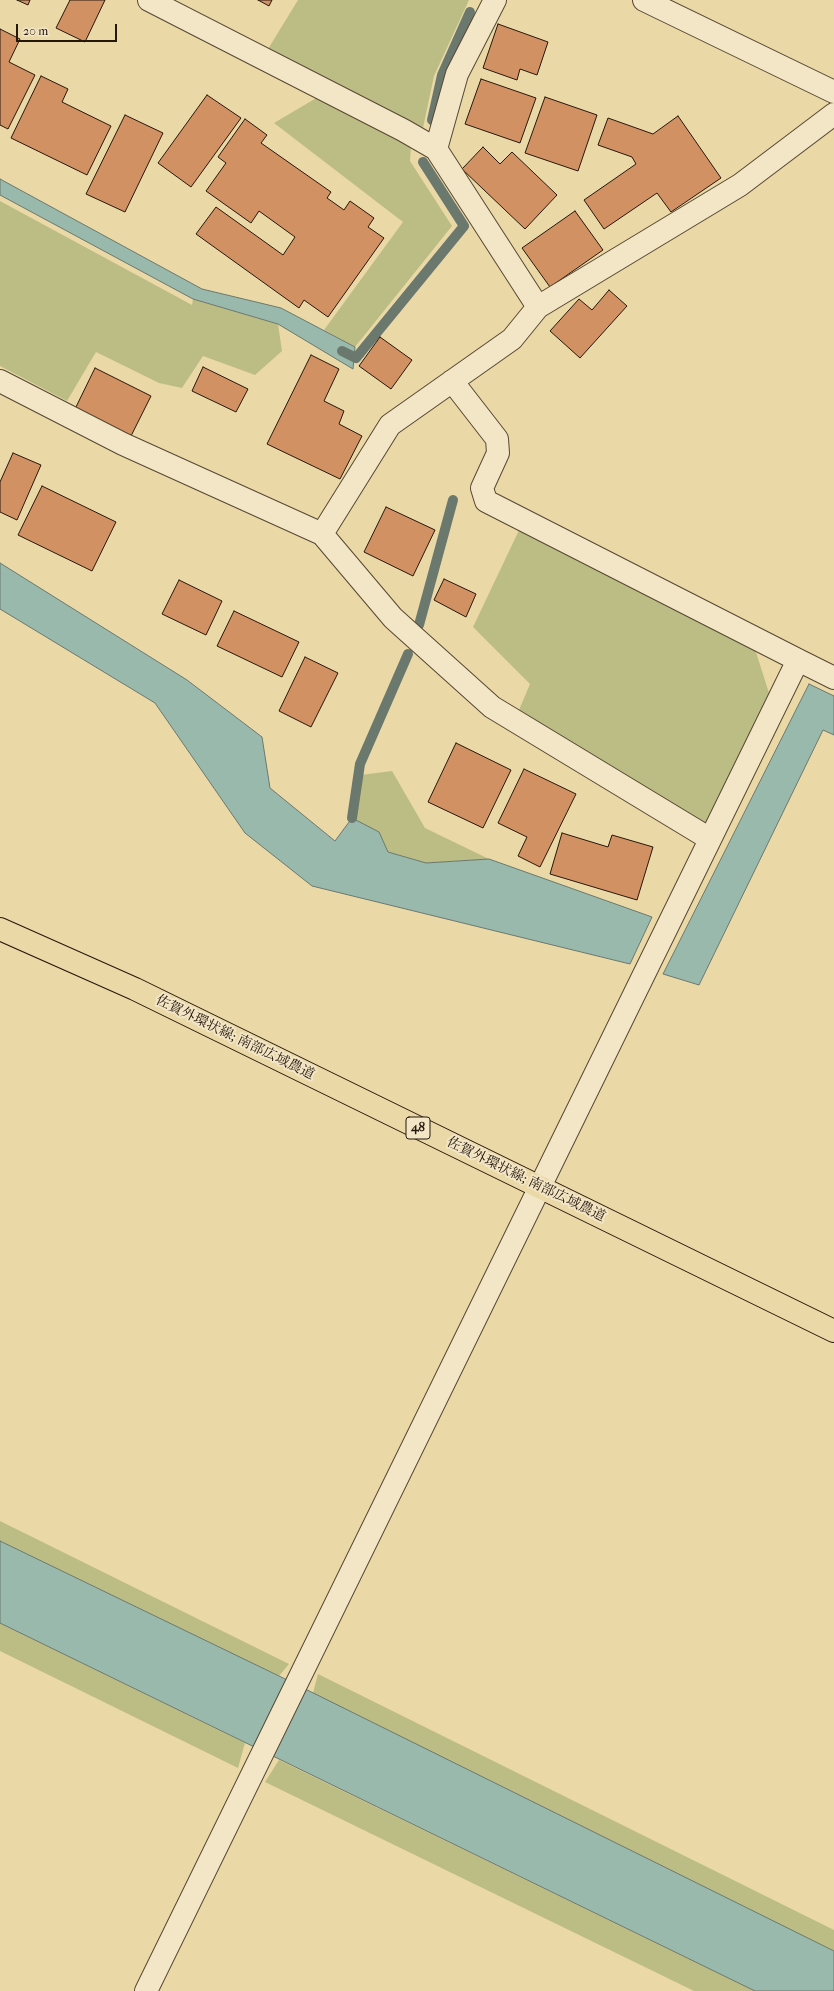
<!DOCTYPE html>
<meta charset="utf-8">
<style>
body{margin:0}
#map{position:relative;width:834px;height:1991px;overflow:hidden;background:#ebd8a7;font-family:"IM FELL French Canon",serif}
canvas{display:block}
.scale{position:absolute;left:16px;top:24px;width:101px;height:18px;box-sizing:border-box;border:2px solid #26170c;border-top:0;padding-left:5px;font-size:12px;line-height:14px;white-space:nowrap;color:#26170c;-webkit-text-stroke:3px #f2e6c6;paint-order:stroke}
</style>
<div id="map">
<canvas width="834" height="1991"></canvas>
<div class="scale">20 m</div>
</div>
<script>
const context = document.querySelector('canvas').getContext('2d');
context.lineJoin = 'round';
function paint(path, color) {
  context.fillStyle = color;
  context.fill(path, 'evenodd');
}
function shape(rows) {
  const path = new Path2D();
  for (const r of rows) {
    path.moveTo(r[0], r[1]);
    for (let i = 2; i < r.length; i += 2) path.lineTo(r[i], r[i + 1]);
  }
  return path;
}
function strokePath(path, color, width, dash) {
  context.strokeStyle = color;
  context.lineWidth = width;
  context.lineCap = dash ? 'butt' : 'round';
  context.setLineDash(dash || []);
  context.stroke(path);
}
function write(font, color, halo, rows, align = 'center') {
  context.font = font + ' "IM FELL French Canon","Noto Serif JP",serif';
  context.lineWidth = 4;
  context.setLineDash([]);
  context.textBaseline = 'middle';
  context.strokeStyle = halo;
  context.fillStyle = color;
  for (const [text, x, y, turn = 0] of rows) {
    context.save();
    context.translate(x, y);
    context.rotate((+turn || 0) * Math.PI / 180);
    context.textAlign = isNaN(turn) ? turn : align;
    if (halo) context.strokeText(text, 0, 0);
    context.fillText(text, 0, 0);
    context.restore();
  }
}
const green = shape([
 [298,0,469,0,434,76,423,128,268,49],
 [318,97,411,147,410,161,452,226,355,347,324,330,403,222,274,123],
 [0,201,192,305,193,299,278,324,282,351,255,375,203,356,182,388,159,383,96,352,67,401,0,366],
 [521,526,755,649,769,693,705,824,519,710,530,684,473,627],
 [392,771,425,828,489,859,426,863,388,852,379,832,352,819,353,776],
 [0,1521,289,1664,279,1676,0,1541],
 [0,1623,245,1743,238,1768,0,1651],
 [318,1674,834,1930,834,1951,313,1693],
 [279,1760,755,1991,694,1991,265,1782]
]);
const water = shape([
 [0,179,202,289,281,308,355,347,353,369,278,324,193,299,0,195,0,179],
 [0,563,187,680,262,737,270,788,335,841,352,818,379,832,388,852,426,863,489,859,652,917,630,964,312,886,245,833,155,703,0,609,0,563],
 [809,684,834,696,834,735,823,730,699,985,663,974,809,684],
 [0,1541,279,1676,834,1951,834,1991,755,1991,0,1623,0,1541]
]);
const stream = shape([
 [432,120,442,75,470,12],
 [342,351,356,358,464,226,423,162],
 [419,625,453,500],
 [352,818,360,764,408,654]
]);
const building = shape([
 [17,0,30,0,28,5,17,0],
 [70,0,105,0,85,42,56,28,70,0],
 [258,0,272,0,269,6,258,0],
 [498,24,548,42,537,75,520,69,517,80,483,68,498,24],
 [0,29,20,39,9,62,35,75,8,129,0,125,0,29],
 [41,76,68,89,62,102,111,126,87,175,11,138,41,76],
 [481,79,536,98,520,143,465,124,481,79],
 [207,95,241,118,191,187,158,163,207,95],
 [545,97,597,115,578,171,525,153,545,97],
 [125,115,163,133,125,212,86,194,125,115],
 [678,116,721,178,671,212,657,193,604,229,584,200,636,164,632,157,598,145,608,118,653,134,678,116],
 [245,119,267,135,261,143,331,192,327,198,344,210,350,201,374,218,368,227,384,238,328,317,304,300,299,308,196,234,216,207,283,255,295,237,259,211,251,223,206,191,226,163,218,157,245,119],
 [483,147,500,164,512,152,557,195,525,229,462,169,483,147],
 [575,211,603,250,550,287,522,248,575,211],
 [609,290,627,306,580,358,550,331,579,299,592,310,609,290],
 [380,337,412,360,391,389,359,366,380,337],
 [311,355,339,369,324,401,344,411,339,424,362,436,340,479,267,444,311,355],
 [203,367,248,389,236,412,192,391,203,367],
 [95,368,151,396,131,436,75,409,95,368],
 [13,453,41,465,17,520,0,512,0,482,13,453],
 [42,486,116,522,92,571,18,535,42,486],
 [386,507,435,530,413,576,364,552,386,507],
 [444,579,476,594,466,617,434,600,444,579],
 [179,580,222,601,206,635,162,614,179,580],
 [234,611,299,642,282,677,217,646,234,611],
 [305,657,338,673,311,727,279,711,305,657],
 [456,743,511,770,483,828,428,802,456,743],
 [524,769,576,794,540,867,518,856,527,837,498,823,524,769],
 [562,833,608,847,612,835,653,847,637,900,550,874,562,833]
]);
const street = shape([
 [149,0,403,130,436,149,538,307],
 [644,0,834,92],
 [436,149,457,74,495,0],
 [0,381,123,444,322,534,393,618,492,707,710,839],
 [452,381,497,439,498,453,482,488,486,501,798,660],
 [322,534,390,425,512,339,538,307,740,185,834,114],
 [146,1991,798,660,834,678]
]);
const primary = shape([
 [0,929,135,989,834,1331]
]);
const shields = [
 [418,1128,24]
];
const shieldNames = [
 ["48",418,1128]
];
const streetNames = [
 ["佐賀外環状線; 南部広域農道",235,1038,26],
 ["佐賀外環状線; 南部広域農道",526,1180,26]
];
paint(green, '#bcbd84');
paint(water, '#99b9ad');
strokePath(water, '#6b786d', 1);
strokePath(stream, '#6b786d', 10);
paint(building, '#d29163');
strokePath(building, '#26170c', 1);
strokePath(street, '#574733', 24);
strokePath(primary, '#26170c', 24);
strokePath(street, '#f2e6c6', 22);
strokePath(primary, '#ebd8a7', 22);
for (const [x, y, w] of shields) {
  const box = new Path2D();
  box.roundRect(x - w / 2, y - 11, w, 22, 3);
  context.fillStyle = '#f2e6c6';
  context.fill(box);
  strokePath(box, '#26170c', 1);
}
write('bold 13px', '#26170c', null, shieldNames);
write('14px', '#26170c', '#f2e6c6', streetNames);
</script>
